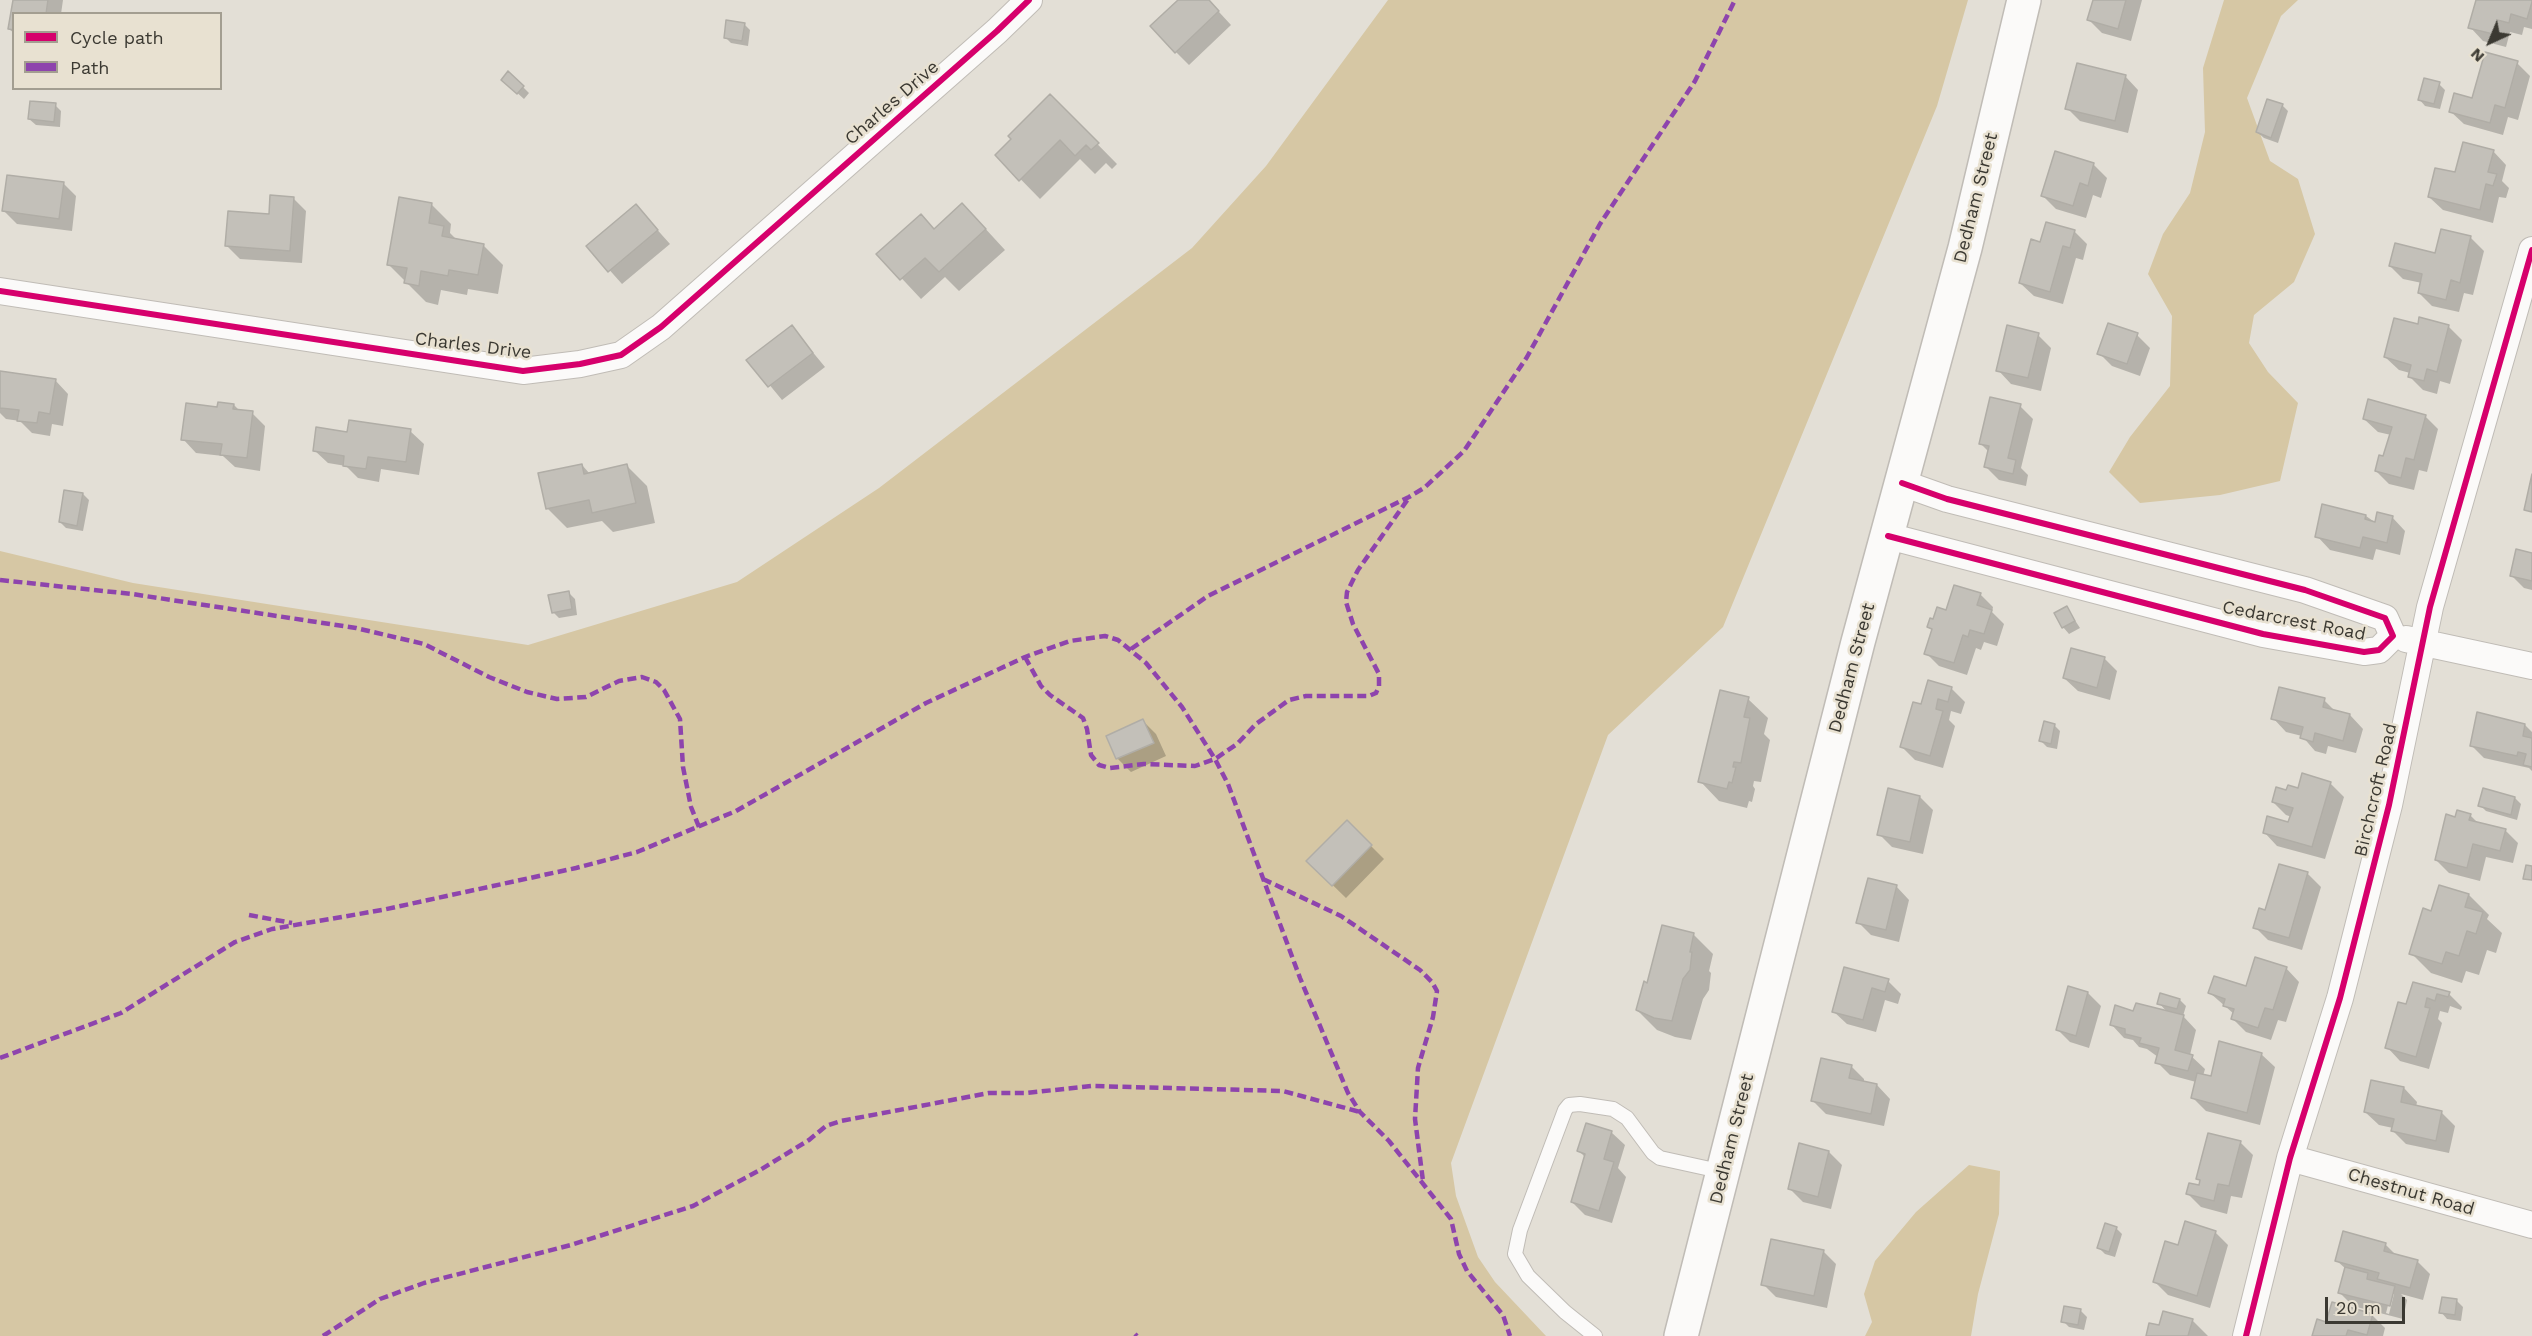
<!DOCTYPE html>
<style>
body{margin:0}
#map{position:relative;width:2532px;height:1336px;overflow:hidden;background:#e3dfd6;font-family:"Work Sans",sans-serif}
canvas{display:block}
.legend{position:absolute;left:12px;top:12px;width:210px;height:78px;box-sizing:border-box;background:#e8e1d1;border:2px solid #a39e91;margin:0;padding:8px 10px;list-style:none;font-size:18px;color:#3b3932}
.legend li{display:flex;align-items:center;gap:12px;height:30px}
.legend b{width:30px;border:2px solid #a39e91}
.north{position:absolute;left:2460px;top:12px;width:60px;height:60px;-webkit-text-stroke:4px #e8e1d1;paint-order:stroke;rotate:224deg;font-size:16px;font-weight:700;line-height:24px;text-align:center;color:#3b3932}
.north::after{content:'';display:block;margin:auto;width:21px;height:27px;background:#3b3932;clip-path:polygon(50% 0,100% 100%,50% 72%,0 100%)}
.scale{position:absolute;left:2325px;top:1297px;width:80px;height:27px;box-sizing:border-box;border:3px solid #3b3932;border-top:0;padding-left:8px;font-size:18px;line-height:21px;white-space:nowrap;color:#3b3932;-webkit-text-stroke:4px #e8e1d1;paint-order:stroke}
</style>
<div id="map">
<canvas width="2532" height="1336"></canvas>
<ul class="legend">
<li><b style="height:8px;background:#d6006c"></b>Cycle path</li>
<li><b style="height:8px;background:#8e44ad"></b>Path</li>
</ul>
<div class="north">N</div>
<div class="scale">20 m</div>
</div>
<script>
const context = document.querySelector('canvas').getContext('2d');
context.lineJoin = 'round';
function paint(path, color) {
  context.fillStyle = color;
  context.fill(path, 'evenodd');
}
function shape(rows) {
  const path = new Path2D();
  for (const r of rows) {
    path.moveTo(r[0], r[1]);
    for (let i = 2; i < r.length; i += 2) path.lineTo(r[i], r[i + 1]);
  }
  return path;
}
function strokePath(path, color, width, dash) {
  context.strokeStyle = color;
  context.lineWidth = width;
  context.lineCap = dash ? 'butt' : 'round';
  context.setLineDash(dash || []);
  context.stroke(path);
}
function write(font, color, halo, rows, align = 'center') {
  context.font = font + ' "Work Sans",sans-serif';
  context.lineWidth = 5;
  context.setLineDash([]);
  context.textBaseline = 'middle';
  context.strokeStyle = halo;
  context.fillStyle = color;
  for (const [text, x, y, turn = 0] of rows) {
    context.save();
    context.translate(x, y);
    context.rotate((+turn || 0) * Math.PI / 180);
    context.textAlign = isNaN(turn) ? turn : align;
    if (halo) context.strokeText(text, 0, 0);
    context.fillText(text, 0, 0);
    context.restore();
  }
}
const green = shape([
 [1388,0,1968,0,1937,106,1723,627,1608,735,1451,1163,1456,1196,1478,1257,1495,1282,1546,1336,0,1336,0,551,133,583,528,645,737,582,879,488,1192,248,1266,166],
 [2224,0,2298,0,2281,16,2247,98,2270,161,2298,179,2315,234,2294,282,2254,315,2249,343,2268,372,2298,403,2280,481,2220,495,2140,503,2109,472,2130,437,2170,386,2172,316,2148,274,2163,234,2190,193,2205,132,2203,68],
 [1969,1165,2000,1171,1999,1214,1978,1294,1971,1336,1865,1336,1872,1322,1864,1294,1875,1261,1916,1212]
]);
const shadow = shape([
 [14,0,63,0,61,14,14,14,14,33,9,29],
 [1180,0,1208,0,1231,25,1189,65,1176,52],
 [2095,0,2142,0,2131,41,2102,33,2089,20],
 [2477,0,2532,0,2532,29,2524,27,2522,35,2510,32,2506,47,2483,41,2470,27],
 [744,24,750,30,748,46,731,43,725,37],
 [2517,63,2530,76,2518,120,2508,117,2503,135,2464,124,2450,111,2473,99],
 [2125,76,2138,90,2128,133,2080,121,2067,108],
 [503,80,523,87,529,93,524,99],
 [2439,84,2445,90,2440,109,2425,106,2419,99],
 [1050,96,1117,164,1112,169,1106,163,1095,174,1080,159,1040,199,997,155],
 [55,105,61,111,60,127,36,125,29,119],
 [2282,105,2288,111,2278,143,2264,138,2257,132],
 [2493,151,2506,165,2502,181,2509,188,2506,198,2499,197,2493,223,2443,210,2429,197,2456,174],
 [2056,153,2094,165,2107,178,2101,198,2093,195,2086,218,2056,209,2043,196],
 [63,183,76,196,72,231,17,224,4,211],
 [293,198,306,211,302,263,240,259,227,246],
 [431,204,451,224,450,233,457,240,483,245,503,265,498,294,468,289,467,295,441,290,438,305,426,302,388,264],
 [636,206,670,244,622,284,588,246],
 [982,225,1005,250,959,291,945,277,921,299,879,254,935,230],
 [2074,231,2087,244,2083,260,2076,258,2063,304,2034,296,2020,283,2041,243],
 [2471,238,2484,251,2473,295,2464,293,2459,312,2432,306,2419,293,2422,283,2403,279,2390,266,2436,254],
 [2421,319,2449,327,2462,340,2450,384,2440,381,2437,394,2423,390,2409,376,2410,373,2399,370,2385,357,2419,326],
 [792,327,825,367,782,400,749,360],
 [2038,335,2051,348,2041,391,2011,384,1998,370],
 [2137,335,2150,348,2140,376,2112,366,2099,353],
 [0,373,55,380,68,394,63,426,52,424,50,436,32,433,20,421,6,419,0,413],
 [234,405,240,411,252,413,265,426,260,471,235,467,223,456,196,453,183,439,218,408],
 [2020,406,2033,419,2021,468,2028,475,2026,486,1999,480,1986,467,1989,452,1980,443],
 [2425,416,2438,429,2427,472,2419,470,2414,490,2389,484,2376,471,2385,458,2391,435,2378,432,2364,419],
 [410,431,424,444,419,475,381,469,379,482,358,478,346,466,328,463,314,450,349,434],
 [582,465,590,474,627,466,647,486,655,523,613,532,602,521,567,528,547,508],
 [83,494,89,500,83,531,66,528,60,522],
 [2366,516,2376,523,2392,517,2405,531,2400,555,2376,549,2373,560,2330,550,2317,536],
 [2532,554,2532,590,2524,588,2511,575],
 [569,593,575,599,577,615,559,618,553,612],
 [1980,594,1993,607,1992,612,2004,624,1997,646,1984,642,1981,650,1976,648,1967,675,1939,666,1926,653,1933,631,1928,627,1947,611],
 [2067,608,2080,628,2069,634,2063,627],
 [2104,658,2117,671,2110,700,2078,691,2064,678],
 [1951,688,1965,702,1961,714,1951,711,1949,720,1955,726,1943,768,1915,760,1902,747,1922,706],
 [1748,699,1768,718,1764,734,1770,740,1761,782,1754,781,1753,786,1755,789,1752,802,1749,801,1747,808,1719,801,1700,781],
 [2324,700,2336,712,2350,715,2363,729,2356,753,2328,746,2326,754,2315,751,2302,736,2286,732,2273,718],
 [1143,721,1156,734,1166,756,1131,772,1117,758],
 [2054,725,2060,731,2057,749,2047,747,2041,741],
 [2525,725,2532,732,2532,771,2529,768,2484,758,2471,745],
 [2330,783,2344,797,2325,859,2277,846,2264,832,2289,824,2292,817,2286,815,2273,802,2299,789],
 [1920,797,1933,810,1923,854,1892,847,1879,834],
 [2515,798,2521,804,2517,820,2486,811,2480,805],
 [2470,815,2479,824,2505,830,2518,843,2513,863,2486,857,2480,881,2449,873,2436,860,2456,818],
 [1347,822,1384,859,1346,898,1308,861],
 [2307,873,2321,887,2302,950,2268,940,2255,927,2266,912],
 [1896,886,1909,900,1899,942,1871,935,1858,922],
 [2440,887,2469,895,2489,915,2487,919,2502,933,2496,953,2487,950,2479,975,2466,971,2462,983,2431,973,2411,953,2433,913],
 [1693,934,1713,954,1709,971,1711,973,1709,990,1703,999,1691,1040,1675,1037,1657,1030,1637,1010,1648,985],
 [2286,968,2299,982,2286,1022,2278,1020,2271,1040,2246,1032,2233,1019,2234,1014,2210,993,2247,988],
 [1845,969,1888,981,1901,994,1898,1004,1885,1000,1876,1032,1847,1024,1833,1011],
 [2414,983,2449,994,2462,1007,2461,1010,2450,1006,2448,1013,2440,1011,2438,1019,2442,1023,2429,1069,2400,1061,2387,1047,2407,1006],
 [2088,993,2101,1006,2089,1048,2070,1042,2057,1029],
 [2180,1000,2186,1006,2183,1016,2196,1030,2190,1055,2205,1069,2203,1076,2212,1078,2261,1054,2275,1067,2260,1125,2206,1111,2193,1098,2196,1082,2170,1075,2157,1062,2158,1057,2147,1049,2139,1047,2133,1040,2124,1038,2111,1024,2135,1012,2168,1013,2159,1003],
 [1851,1066,1864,1079,1864,1082,1877,1085,1890,1099,1884,1126,1826,1114,1813,1101],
 [2373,1081,2404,1088,2417,1102,2416,1107,2442,1113,2455,1126,2449,1153,2406,1144,2393,1131,2393,1128,2379,1125,2365,1112],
 [1611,1132,1625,1145,1618,1168,1626,1177,1612,1223,1585,1215,1572,1202,1586,1158,1579,1151],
 [2240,1142,2253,1155,2242,1198,2231,1196,2227,1214,2201,1207,2188,1194,2200,1187,2202,1182,2198,1179],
 [1829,1152,1842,1165,1831,1209,1803,1202,1790,1189],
 [2116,1228,2122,1234,2115,1257,2105,1254,2099,1248],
 [2215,1232,2228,1245,2210,1308,2168,1295,2155,1282,2179,1247],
 [2385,1244,2397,1256,2417,1261,2430,1274,2423,1300,2401,1294,2407,1300,2403,1319,2353,1306,2340,1293,2346,1269,2337,1261],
 [2391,1294,2394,1294,2389,1314,2386,1313],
 [1823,1251,1836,1264,1827,1308,1776,1297,1763,1284],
 [2457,1301,2463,1307,2461,1321,2447,1319,2441,1312],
 [2080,1310,2087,1317,2084,1330,2069,1327,2063,1321],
 [2372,1315,2385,1328,2383,1336,2314,1336,2327,1324],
 [2192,1320,2208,1336,2148,1336,2160,1327]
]);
const building = shape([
 [13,0,48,0,46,14,14,14,14,30,8,29,13,0],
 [1178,0,1209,0,1219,11,1175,53,1150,26,1178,0],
 [2093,0,2126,0,2118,29,2087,20,2093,0],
 [2476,0,2532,0,2532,2,2527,19,2511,14,2509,23,2497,20,2493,34,2468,28,2476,0],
 [726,20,745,23,742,41,724,38,726,20],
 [2485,52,2518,61,2505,108,2495,105,2490,123,2449,112,2454,93,2472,98,2485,52],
 [2077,63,2126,75,2115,121,2065,109,2077,63],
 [508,71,524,86,517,94,501,80,508,71],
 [2424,78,2440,82,2434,104,2418,100,2424,78],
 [1050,94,1099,143,1091,150,1086,145,1075,156,1060,140,1019,181,995,155,1011,139,1008,136,1050,94],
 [2267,99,2283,104,2271,138,2256,132,2267,99],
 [30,101,56,103,54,122,28,119,30,101],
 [2463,142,2494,150,2488,172,2497,174,2493,186,2486,184,2480,210,2428,197,2435,168,2455,172,2463,142],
 [2055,151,2094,163,2088,186,2080,183,2073,206,2041,196,2055,151],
 [7,175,64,182,59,219,2,211,7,175],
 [270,195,294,197,290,251,225,246,228,211,269,214,270,195],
 [399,197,432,203,429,223,444,226,442,236,484,244,478,275,449,270,448,276,421,271,419,286,404,283,407,268,387,265,399,197],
 [962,203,986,229,939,272,925,258,900,280,876,254,921,214,934,229,962,203],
 [636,204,658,230,608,272,586,246,636,204],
 [2046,222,2075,230,2070,248,2063,246,2050,292,2019,283,2031,239,2040,242,2046,222],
 [2441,229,2471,236,2460,283,2451,280,2446,300,2418,293,2422,274,2389,266,2395,243,2435,253,2441,229],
 [2419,317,2449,325,2437,372,2427,369,2424,381,2408,377,2411,365,2384,357,2394,318,2418,324,2419,317],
 [2108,323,2138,333,2127,364,2097,354,2108,323],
 [792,325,813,353,768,387,746,360,792,325],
 [2007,325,2039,333,2028,378,1996,371,2007,325],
 [0,371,56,379,50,414,39,412,37,423,17,421,19,410,0,408,0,371],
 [1990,397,2021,404,2008,458,2016,460,2013,474,1984,467,1989,446,1979,444,1990,397],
 [2368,399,2426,415,2414,460,2406,458,2401,478,2375,471,2379,455,2383,456,2392,427,2363,419,2368,399],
 [218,402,234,404,233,409,253,411,247,458,220,455,222,444,181,440,186,403,217,407,218,402],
 [349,420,411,429,406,462,368,457,366,469,343,466,344,456,313,451,316,427,347,432,349,420],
 [582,464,584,474,627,464,636,503,592,513,589,500,546,509,538,473,582,464],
 [2532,474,2532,512,2524,510,2532,474],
 [64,490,83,493,77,526,59,522,64,490],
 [2322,504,2366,515,2365,519,2375,522,2377,512,2393,516,2387,543,2363,537,2360,548,2315,537,2322,504],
 [2516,549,2532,553,2532,581,2510,576,2516,549],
 [1954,585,1981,593,1977,605,1992,610,1984,634,1970,630,1968,637,1963,635,1954,663,1924,654,1932,629,1927,627,1930,618,1933,619,1937,607,1946,610,1954,585],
 [569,591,572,609,552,613,548,595,569,591],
 [2067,606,2075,621,2062,628,2054,613,2067,606],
 [2071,648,2105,657,2097,688,2063,678,2071,648],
 [1928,680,1952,687,1948,702,1938,699,1936,709,1943,711,1930,756,1900,747,1913,702,1921,704,1928,680],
 [2279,687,2325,698,2323,707,2350,714,2343,741,2315,733,2313,742,2300,738,2303,727,2271,719,2279,687],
 [1720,690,1749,697,1744,717,1750,718,1741,763,1734,762,1733,767,1736,767,1732,783,1729,782,1727,789,1698,782,1720,690],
 [2477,712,2525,724,2523,736,2532,738,2532,767,2523,765,2526,754,2518,752,2517,756,2470,746,2477,712],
 [1143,719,1154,743,1116,759,1106,736,1143,719],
 [2044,721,2055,724,2051,744,2039,741,2044,721],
 [2302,773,2331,782,2312,847,2263,833,2267,816,2288,822,2293,808,2272,802,2276,787,2286,790,2288,785,2298,788,2302,773],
 [1888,788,1920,796,1910,842,1877,835,1888,788],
 [2483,788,2515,797,2511,815,2478,806,2483,788],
 [2457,810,2471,814,2469,820,2506,829,2500,851,2473,844,2467,868,2435,860,2446,814,2455,817,2457,810],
 [1347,820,1372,845,1332,886,1306,861,1347,820],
 [2279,864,2308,872,2289,938,2253,928,2259,908,2265,910,2279,864],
 [2526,865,2532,866,2532,880,2523,879,2526,865],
 [1868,878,1897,885,1886,930,1856,923,1868,878],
 [2439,885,2469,894,2465,907,2483,912,2476,934,2467,931,2459,956,2446,952,2442,964,2409,954,2423,908,2431,911,2439,885],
 [1662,925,1694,933,1690,952,1692,952,1690,970,1683,979,1672,1021,1654,1018,1636,1010,1644,981,1647,983,1662,925],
 [2255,957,2287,967,2273,1010,2265,1008,2258,1028,2231,1019,2234,1009,2223,1006,2225,999,2208,993,2214,976,2246,986,2255,957],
 [1844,967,1889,979,1885,992,1872,988,1863,1020,1832,1012,1844,967],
 [2413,982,2450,992,2448,997,2437,994,2435,1001,2427,998,2425,1007,2430,1008,2416,1057,2385,1048,2398,1002,2406,1004,2413,982],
 [2068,986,2088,992,2076,1036,2056,1030,2068,986],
 [2160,993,2180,999,2177,1009,2157,1004,2160,993],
 [2136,1003,2184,1015,2175,1050,2193,1055,2188,1071,2155,1063,2159,1048,2139,1043,2141,1038,2125,1034,2125,1029,2110,1025,2115,1005,2133,1011,2136,1003],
 [2219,1041,2262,1053,2247,1113,2191,1098,2197,1073,2211,1076,2219,1041],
 [1821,1058,1852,1065,1849,1078,1877,1084,1871,1114,1811,1101,1821,1058],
 [2371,1080,2404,1087,2401,1102,2442,1111,2436,1141,2391,1131,2394,1119,2364,1112,2371,1080],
 [1586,1123,1612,1131,1604,1159,1614,1162,1599,1211,1571,1202,1585,1154,1577,1151,1586,1123],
 [2208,1133,2241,1141,2229,1186,2218,1184,2214,1201,2186,1194,2189,1183,2199,1185,2200,1180,2196,1179,2208,1133],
 [1799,1143,1829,1151,1818,1197,1788,1189,1799,1143],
 [2185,1221,2216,1231,2197,1296,2153,1282,2165,1241,2178,1245,2185,1221],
 [2105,1223,2117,1227,2109,1252,2097,1248,2105,1223],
 [2343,1231,2386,1243,2384,1251,2418,1260,2410,1288,2377,1279,2379,1273,2335,1261,2343,1231],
 [1771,1239,1824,1250,1814,1296,1761,1285,1771,1239],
 [2345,1267,2368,1273,2367,1279,2395,1286,2390,1306,2338,1293,2345,1267],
 [2442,1297,2457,1299,2455,1315,2439,1313,2442,1297],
 [2332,1302,2373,1314,2367,1335,2348,1330,2346,1336,2312,1336,2317,1319,2326,1322,2332,1302],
 [2064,1306,2081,1309,2078,1325,2061,1322,2064,1306],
 [2163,1311,2193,1319,2188,1336,2146,1336,2149,1323,2159,1325,2163,1311]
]);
const lane = shape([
 [1595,1336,1565,1312,1528,1276,1515,1254,1520,1230,1565,1110,1569,1105,1580,1104,1613,1109,1627,1118,1653,1153,1660,1158,1724,1172]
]);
const street = shape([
 [0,291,523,371,580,364,621,355,661,327,997,31,1029,0],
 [1888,536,2263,634,2364,652,2379,650,2393,636,2385,618,2305,590,1947,499,1902,483],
 [2406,639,2532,666],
 [2290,1158,2532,1225],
 [2246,1336,2290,1158,2340,998,2389,805,2430,607,2532,250]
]);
const secondary = shape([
 [1681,1336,1858,642,1965,248,2024,0]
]);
const quiet = shape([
 [0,580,132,594,356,628,424,644,489,677,527,692,557,699,586,697,619,681,642,677,656,682,664,690,680,719,683,767,691,807,699,827],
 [1131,649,1208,596,1409,497,1424,488,1464,451,1527,357,1600,224,1695,81,1735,0],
 [1025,657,1041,686,1050,695,1083,718,1087,729,1091,755,1099,765,1110,768,1144,764,1195,766,1215,759,1237,744,1256,724,1289,700,1306,696,1369,696,1376,693,1379,686,1379,674,1353,624,1346,602,1347,592,1358,570,1408,499],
 [1263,879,1341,916,1420,970,1432,982,1437,991,1433,1017,1418,1068,1415,1119,1423,1181],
 [249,915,292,923],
 [0,1058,121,1013,235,942,272,929,382,910,576,868,637,852,736,811,926,703,1025,657,1070,641,1105,636,1118,640,1146,663,1182,707,1215,759,1228,784,1300,978,1348,1093,1360,1112,1389,1141,1451,1219,1459,1254,1467,1271,1503,1315,1510,1336],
 [1135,1334,1137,1336],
 [323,1336,380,1299,424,1283,571,1245,693,1206,760,1170,809,1140,826,1126,841,1121,989,1093,1026,1093,1092,1086,1283,1091,1360,1112]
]);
const cycleway = shape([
 [0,291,523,371,580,364,621,355,661,327,997,31,1029,0],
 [1888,536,2263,634,2364,652,2379,650,2393,636,2385,618,2305,590,1947,499,1902,483],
 [2246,1336,2290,1158,2340,998,2389,805,2430,607,2532,250]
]);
const streetNames = [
 ["Charles Drive",892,103,-41],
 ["Dedham Street",1976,198,-76],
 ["Charles Drive",473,346,7],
 ["Cedarcrest Road",2294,621,11],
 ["Dedham Street",1852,668,-75],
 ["Birchcroft Road",2376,790,-77],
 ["Dedham Street",1732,1139,-76],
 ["Chestnut Road",2411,1192,16]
];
paint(green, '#d6c7a4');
paint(shadow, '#0003');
paint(building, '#c3c0b9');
strokePath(building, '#b0ada6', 1.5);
strokePath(lane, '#c0bcb6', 16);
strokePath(street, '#c0bcb6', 28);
strokePath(secondary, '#c0bcb6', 36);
strokePath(lane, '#fbfaf9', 14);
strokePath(street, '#fbfaf9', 26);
strokePath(secondary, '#fbfaf9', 33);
strokePath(quiet, '#8e44ad', 4.5, [9, 4.5]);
strokePath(cycleway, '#d6006c', 6);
write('18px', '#3b3932', '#e8e1d1', streetNames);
</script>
